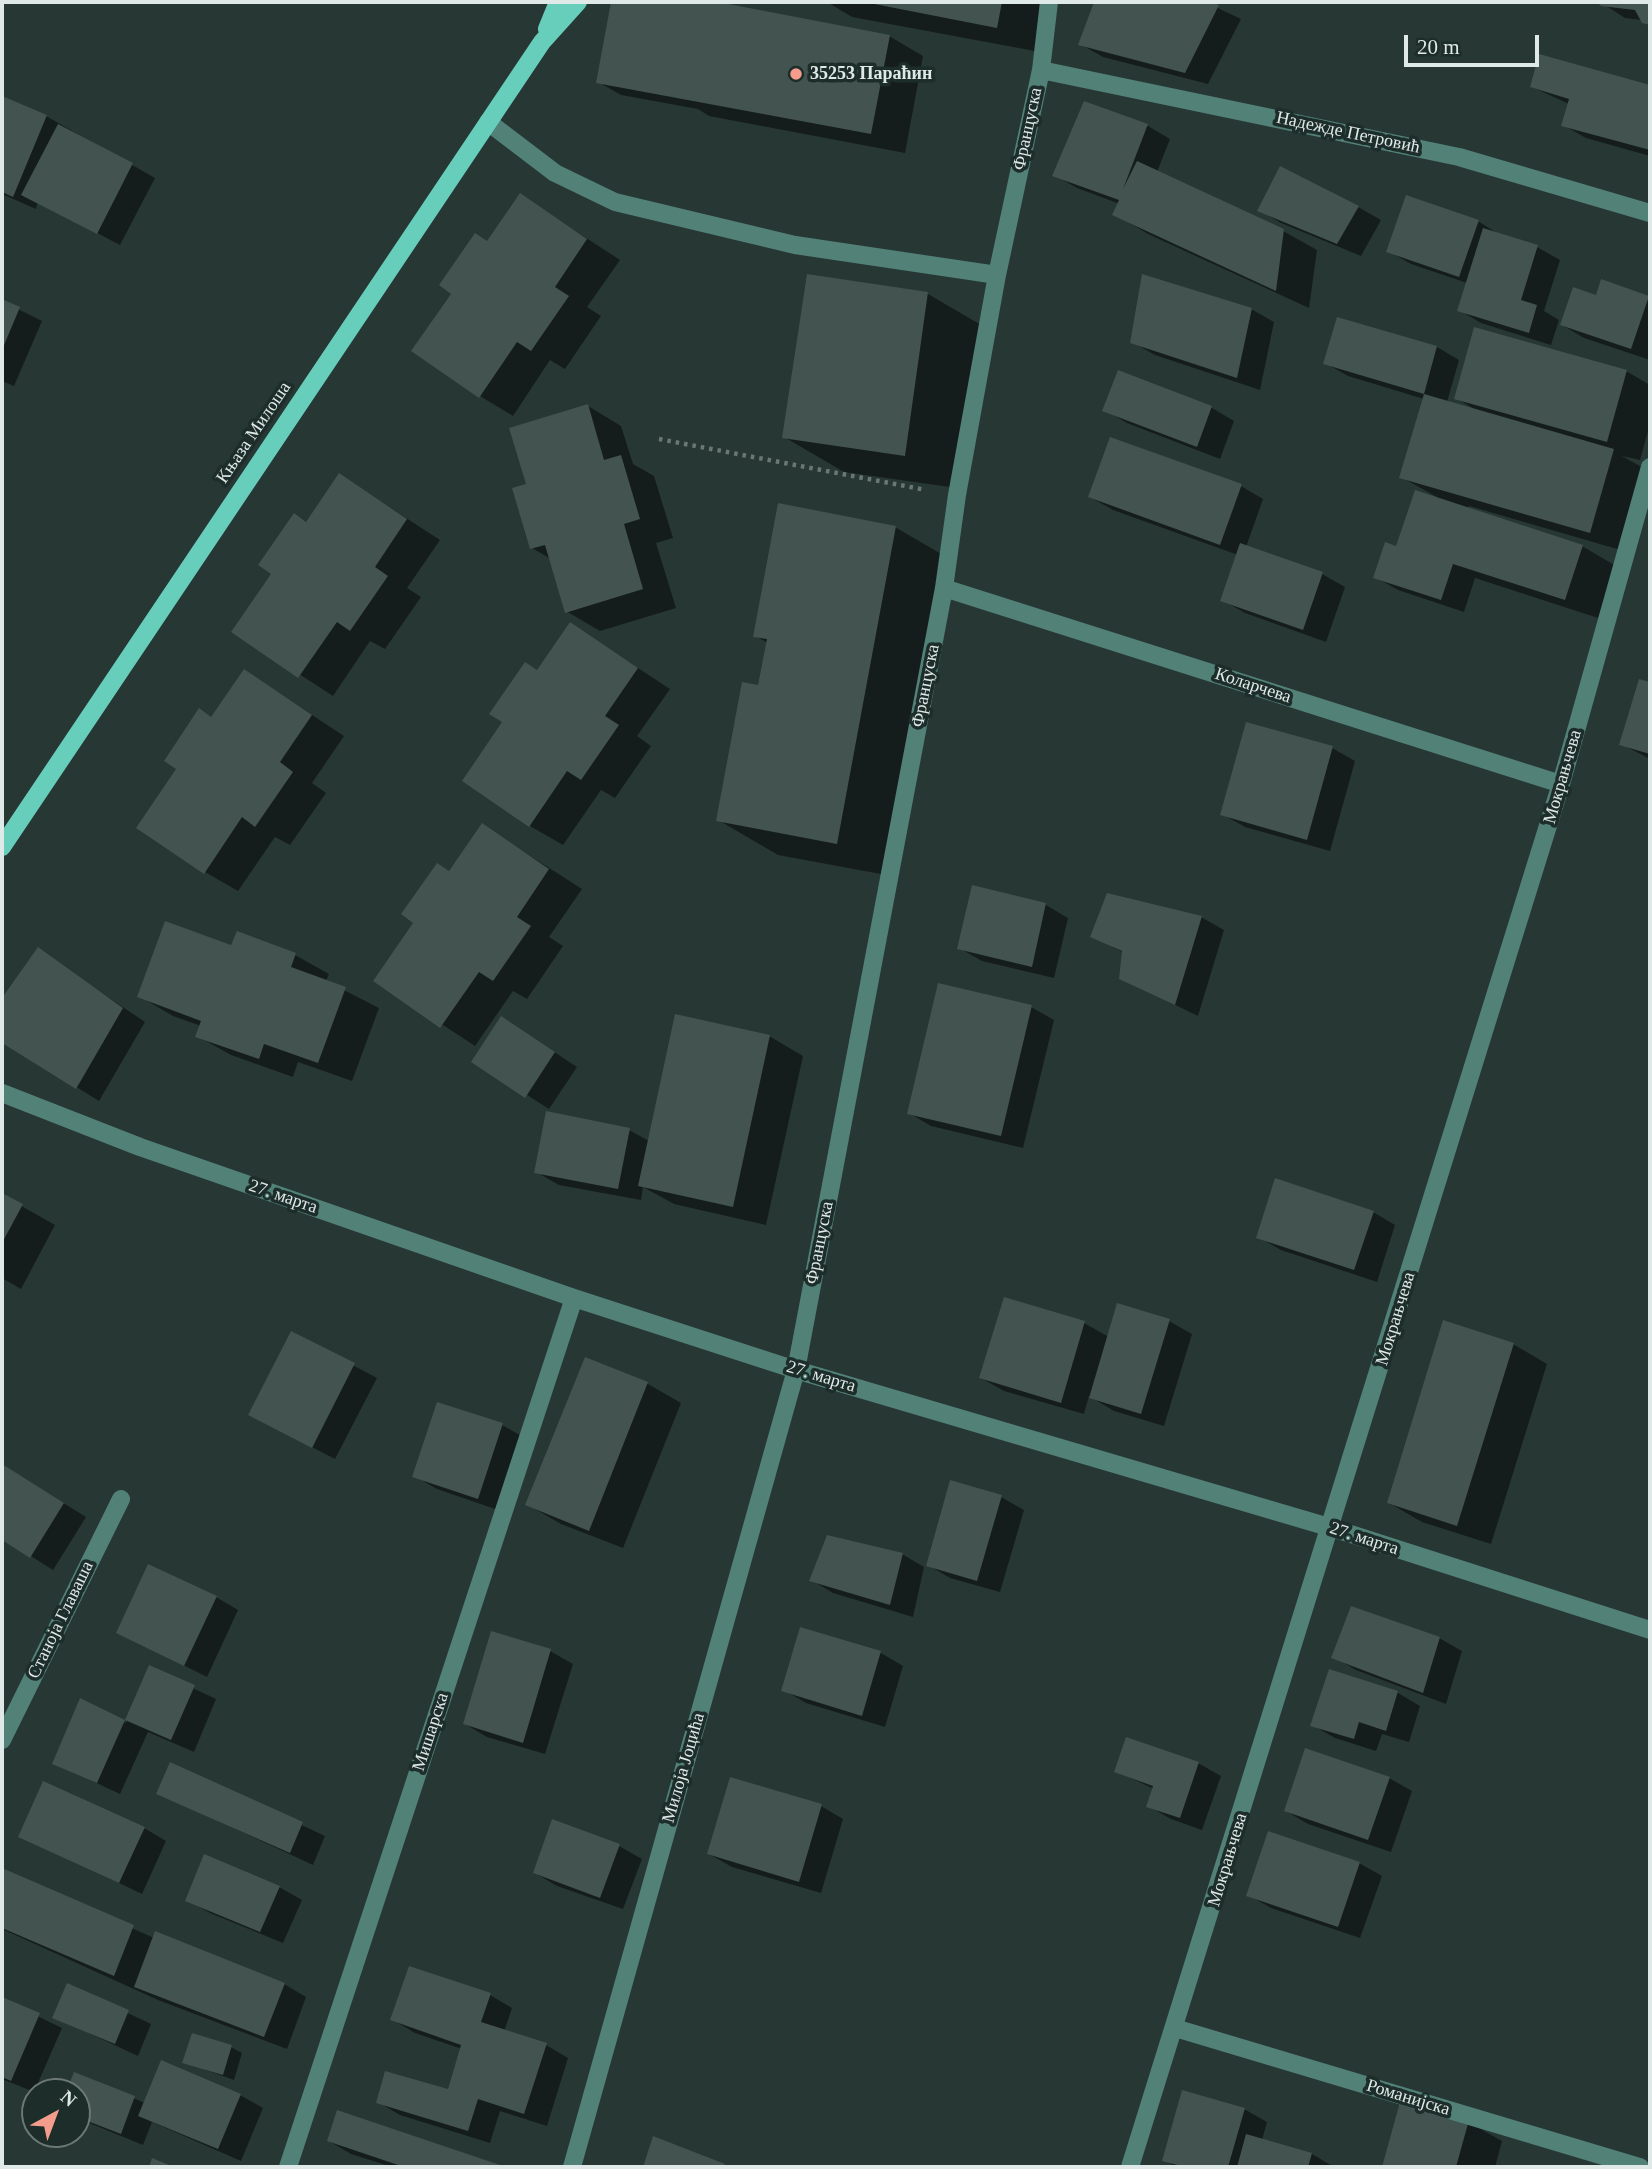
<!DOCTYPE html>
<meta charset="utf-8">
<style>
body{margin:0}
#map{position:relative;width:1652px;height:2169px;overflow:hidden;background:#273734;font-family:"Times New Roman",serif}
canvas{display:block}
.frame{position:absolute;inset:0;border:4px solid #dfe9e7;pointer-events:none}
.north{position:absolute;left:21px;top:2078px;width:70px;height:70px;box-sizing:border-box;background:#1d2d2a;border:2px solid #6b7876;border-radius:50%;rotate:41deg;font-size:19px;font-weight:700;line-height:28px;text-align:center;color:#dfe9e7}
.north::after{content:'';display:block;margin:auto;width:24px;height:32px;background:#f49d8d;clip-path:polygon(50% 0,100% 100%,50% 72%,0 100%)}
.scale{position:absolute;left:1404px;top:35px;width:135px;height:32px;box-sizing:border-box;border:4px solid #dfe9e7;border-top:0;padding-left:9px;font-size:21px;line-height:24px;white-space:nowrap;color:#dfe9e7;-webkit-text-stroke:5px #1d2d2a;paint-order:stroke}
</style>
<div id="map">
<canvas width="1652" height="2169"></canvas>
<div class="frame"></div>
<div class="north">N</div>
<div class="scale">20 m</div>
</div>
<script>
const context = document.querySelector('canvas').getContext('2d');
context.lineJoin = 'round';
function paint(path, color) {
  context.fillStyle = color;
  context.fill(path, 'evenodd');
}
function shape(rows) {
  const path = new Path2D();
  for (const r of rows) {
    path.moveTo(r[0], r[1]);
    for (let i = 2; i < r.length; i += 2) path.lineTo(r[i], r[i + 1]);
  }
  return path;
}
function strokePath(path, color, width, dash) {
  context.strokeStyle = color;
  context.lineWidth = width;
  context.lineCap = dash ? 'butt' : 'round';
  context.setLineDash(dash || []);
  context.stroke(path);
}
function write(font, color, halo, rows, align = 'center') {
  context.font = font + ' "Times New Roman",serif';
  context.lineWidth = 7;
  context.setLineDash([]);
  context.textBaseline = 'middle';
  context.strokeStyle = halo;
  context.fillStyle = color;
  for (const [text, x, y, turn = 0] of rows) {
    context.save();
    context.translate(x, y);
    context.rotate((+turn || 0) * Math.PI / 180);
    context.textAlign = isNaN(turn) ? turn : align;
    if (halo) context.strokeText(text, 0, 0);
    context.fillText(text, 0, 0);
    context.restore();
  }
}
const shadow = shape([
 [613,2,709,2,889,36,923,56,905,153,709,116,698,109,621,95,598,82],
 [827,2,1049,2,1040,52,852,17],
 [1096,2,1205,2,1241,19,1208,84,1103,57,1080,44],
 [1600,2,1650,2,1650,26,1642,20,1625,18],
 [1540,56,1650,86,1650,156,1586,138,1563,125,1569,104,1532,87],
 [2,98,46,116,155,178,120,245,38,202,36,209,2,194],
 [1085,103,1148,126,1170,139,1157,172,1283,231,1317,250,1309,308,1148,234,1115,214,1120,204,1077,188,1054,175],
 [520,195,620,260,587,307,601,316,565,369,550,360,513,416,480,396,488,242],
 [1358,207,1381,220,1361,256,1281,223,1259,210],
 [1478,221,1500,235,1537,247,1560,260,1544,311,1559,320,1551,345,1481,323,1459,310,1467,283,1411,264,1388,251],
 [809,276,928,294,988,329,964,489,844,472,784,437],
 [1648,297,1650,360,1584,338,1562,325,1597,298],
 [2,301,42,321,14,386,2,381],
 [1251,309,1274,322,1260,390,1155,355,1132,342],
 [1437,347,1459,360,1447,402,1474,409,1456,398,1626,371,1650,385,1650,424,1640,460,1622,456,1647,470,1624,551,1469,506,1468,509,1582,546,1616,566,1598,618,1475,578,1464,612,1398,590,1375,577,1407,551,1437,497,1401,477,1424,399,1348,376,1325,363],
 [1119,372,1212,408,1234,421,1220,459,1127,423,1105,410],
 [588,406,621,426,633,464,654,476,673,538,656,543,676,608,600,631,566,611,551,559,532,548,529,485],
 [340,475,440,540,407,588,421,597,385,649,370,641,333,696,233,631,273,573,295,515,308,523],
 [1241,486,1263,499,1246,547,1322,574,1345,587,1326,642,1245,613,1222,600,1238,555,1113,510,1090,497],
 [895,527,955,562,897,877,778,855,718,820,760,688,768,643,755,636],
 [571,624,670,689,637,736,651,746,615,798,601,790,563,845,530,826,538,672],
 [245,671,344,736,312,783,326,793,290,845,275,837,238,891,205,872,213,718],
 [1640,681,1650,684,1650,759,1621,744],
 [1332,748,1355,761,1330,851,1245,827,1222,814],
 [482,825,582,889,549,937,563,946,527,999,513,991,475,1046,376,981],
 [973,887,1046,905,1068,918,1054,978,982,961,959,948],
 [1201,917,1224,930,1198,1016,1120,978,1124,953,1092,936],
 [232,947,295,955,329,974,326,981,379,1008,352,1081,298,1062,293,1077,231,1055,197,1036,201,1026,173,1016,139,996],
 [38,950,145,1022,99,1101,2,1041,2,1001],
 [1031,1007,1054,1020,1023,1148,931,1126,909,1113],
 [524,1032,577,1067,549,1109,474,1061],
 [769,1036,803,1056,766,1225,674,1204,643,1187,641,1200,559,1185,536,1172,629,1130,649,1141],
 [2,1195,55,1225,21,1289,2,1278],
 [1373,1212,1395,1225,1377,1282,1281,1250,1258,1237],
 [1169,1321,1192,1334,1164,1426,1114,1411,1089,1396,1084,1414,1004,1391,981,1378,1084,1323,1109,1337],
 [292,1333,377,1378,335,1459,273,1427],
 [1513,1344,1547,1364,1491,1544,1422,1522,1389,1503],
 [586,1359,648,1384,681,1403,623,1548,561,1524,528,1505],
 [502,1425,525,1438,501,1511,437,1489,414,1476],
 [2,1465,86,1517,53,1570,2,1538],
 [1001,1497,1024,1510,1000,1592,950,1578,928,1565],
 [902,1554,924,1567,913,1617,833,1593,811,1580],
 [216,1597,238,1610,207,1677,119,1633],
 [802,1629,881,1653,903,1666,885,1727,806,1703,784,1690],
 [1439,1638,1462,1651,1446,1704,1356,1670,1334,1657],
 [550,1651,573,1664,545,1754,487,1737,465,1724],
 [150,1668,216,1699,194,1752,148,1732,120,1794,54,1763,81,1701,126,1723],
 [1330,1671,1398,1693,1420,1706,1409,1742,1382,1734,1376,1751,1335,1738,1312,1725],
 [1198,1763,1221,1776,1202,1830,1171,1819,1148,1806,1154,1789,1116,1771],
 [170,1764,325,1836,313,1865,158,1793],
 [1389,1778,1412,1791,1391,1852,1308,1824,1286,1811],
 [821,1806,843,1819,821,1893,732,1867,709,1854],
 [144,1828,166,1841,142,1894,21,1836],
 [619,1846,642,1859,623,1909,557,1886,535,1873],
 [1359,1863,1382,1876,1360,1938,1271,1908,1248,1895],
 [3,1870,154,1938,284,1984,306,1997,287,2049,158,2000,2,1929],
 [279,1887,302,1900,283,1943,210,1913,187,1900],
 [68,1985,151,2024,138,2056,54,2017],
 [490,1995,512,2008,504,2032,546,2045,568,2058,547,2126,500,2111,490,2143,400,2115,378,2102,449,2091,462,2049,415,2033,393,2020],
 [2,1999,62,2028,34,2092,2,2079],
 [231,2047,242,2053,234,2080,184,2062],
 [161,2063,240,2095,263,2108,241,2161,152,2122,143,2145,77,2118,77,2092,68,2092,75,2074,145,2103],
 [1401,2104,1468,2122,1502,2141,1495,2167,1384,2167],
 [1244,2109,1267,2122,1262,2140,1312,2154,1334,2167,1177,2167,1164,2160],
 [329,2141,500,2166,502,2167,392,2167,351,2154]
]);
const building = shape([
 [611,2,718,2,890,35,871,134,596,83],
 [864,2,1002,2,997,28],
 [1094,2,1210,2,1219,5,1185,73,1078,45],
 [1597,2,1650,2,1650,25,1642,23,1635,10,1601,6],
 [1539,54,1650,85,1650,150,1561,126,1569,99,1530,87],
 [2,96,47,115,13,197,2,192],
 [1084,101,1148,124,1123,189,1137,161,1284,229,1276,291,1112,215,1119,200,1052,176],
 [58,124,133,163,97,234,21,195],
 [1280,166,1359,206,1337,244,1257,211],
 [520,193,587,239,555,287,569,296,531,351,517,342,479,398,411,351,451,294,439,285,475,233,487,241],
 [1406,195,1479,220,1459,277,1386,252],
 [1483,228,1538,245,1521,300,1537,305,1529,333,1457,311],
 [807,274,928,292,905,456,782,438],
 [1142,274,1252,308,1237,378,1130,343],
 [1601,279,1649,296,1631,349,1560,325,1573,287,1596,295],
 [2,299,20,307,2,350],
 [1337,317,1437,346,1424,394,1614,449,1590,533,1399,478,1424,394,1323,364],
 [1474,327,1627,370,1607,442,1454,399],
 [1118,370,1212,406,1197,447,1102,411],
 [588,404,604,460,621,455,640,519,624,524,643,589,565,613,545,545,530,549,512,488,526,484,509,428],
 [1110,437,1242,484,1220,545,1088,497],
 [339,473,407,519,375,567,388,576,350,631,337,622,298,678,231,632,271,574,258,565,294,513,306,522],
 [1415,490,1583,545,1565,600,1453,564,1441,600,1373,578,1385,542,1396,546],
 [778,503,896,526,837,844,716,821,742,682,758,685,767,639,753,637],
 [1240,543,1323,572,1303,630,1220,601],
 [570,622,638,668,605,716,619,725,581,780,567,771,529,827,462,781,502,722,489,714,525,662,537,670],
 [244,669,312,715,280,762,293,772,255,827,242,817,204,874,136,828,176,769,164,761,199,708,211,717],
 [1639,679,1650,682,1650,754,1619,745],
 [1246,722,1333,746,1307,840,1220,815],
 [482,823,549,869,517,917,531,926,493,981,479,972,440,1028,373,981,413,923,401,914,437,863,449,871],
 [972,885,1046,903,1032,967,957,949],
 [1107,893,1202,916,1175,1005,1119,979,1122,951,1090,937],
 [165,921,231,945,237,931,296,953,291,967,346,987,318,1063,264,1044,259,1059,195,1037,201,1021,137,997],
 [38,947,123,1008,76,1089,2,1043,2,998],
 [938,983,1032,1005,1001,1136,907,1114],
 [675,1014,770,1035,733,1207,638,1186],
 [501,1016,555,1052,525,1098,471,1062],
 [546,1111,630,1128,618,1189,534,1173],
 [1275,1178,1374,1211,1354,1270,1256,1238],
 [2,1193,23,1204,2,1243],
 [1004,1297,1085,1321,1061,1403,979,1378],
 [1117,1303,1170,1319,1141,1414,1089,1398],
 [1443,1320,1514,1343,1457,1526,1387,1503],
 [291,1331,355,1363,312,1448,248,1415],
 [585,1357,648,1382,589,1531,525,1505],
 [437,1402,503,1423,478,1499,412,1477],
 [2,1464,64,1503,30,1558,2,1540],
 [950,1480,1002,1495,977,1581,926,1566],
 [827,1535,903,1553,890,1605,809,1581],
 [148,1564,217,1596,184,1666,116,1633],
 [1351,1606,1440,1637,1423,1693,1331,1658],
 [800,1627,881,1651,862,1716,781,1691],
 [491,1631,551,1649,523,1743,463,1724],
 [149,1665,195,1685,171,1740,125,1720],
 [1329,1669,1398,1691,1386,1731,1359,1722,1354,1739,1310,1726],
 [80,1698,125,1720,97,1783,52,1764],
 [1126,1737,1199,1762,1180,1818,1146,1807,1153,1786,1114,1772],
 [1305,1748,1390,1777,1368,1840,1284,1811],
 [170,1762,303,1822,290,1853,156,1794],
 [730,1777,822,1804,799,1882,707,1854],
 [43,1781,145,1827,119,1883,18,1837],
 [552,1819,620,1844,600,1898,533,1873],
 [1268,1831,1360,1862,1338,1927,1246,1896],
 [204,1854,280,1886,260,1932,185,1901],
 [2,1868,134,1925,114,1976,2,1928],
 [155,1931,285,1983,264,2037,134,1987],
 [409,1966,491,1993,481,2022,547,2043,524,2114,478,2099,468,2131,376,2103,385,2071,448,2089,461,2045,390,2020],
 [67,1983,129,2010,115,2044,52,2018],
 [2,1997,40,2013,11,2081,2,2077],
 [192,2033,232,2045,223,2075,182,2063],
 [161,2060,241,2094,218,2149,138,2116],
 [74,2072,135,2096,121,2134,77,2117,77,2092,66,2092],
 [1182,2090,1245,2108,1228,2167,1185,2167,1162,2161],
 [1400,2102,1469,2120,1456,2167,1382,2167],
 [337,2110,500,2165,500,2167,404,2167,327,2141],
 [1246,2134,1312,2153,1308,2167,1237,2167],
 [653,2136,725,2164,724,2167,643,2167],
 [152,2158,174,2167,149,2167]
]);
const path = shape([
 [659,439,926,490]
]);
const minor = shape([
 [1041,70,1459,157,1650,213],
 [488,122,555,173,615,202,795,245,997,275],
 [944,588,1561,784],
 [2,1093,140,1147,574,1298,796,1370,1332,1528,1650,1630],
 [2,1740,121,1499],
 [1175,2028,1640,2167],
 [288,2167,574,1298],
 [572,2167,796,1370,944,588,957,495,997,275,1041,70,1049,2],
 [1130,2167,1561,784,1650,467]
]);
const major = shape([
 [547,29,558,2],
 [2,847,542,42,578,2]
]);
const markers = [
 [796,74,7,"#f49d8d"]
];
const poiNames = [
 ["35253 Параћин",810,74]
];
const streetNames = [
 ["Француска",1028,129,-78],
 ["Надежде Петровић",1348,133,12],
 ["Књаза Милоша",254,433,-56],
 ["Француска",926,686,-79],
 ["Коларчева",1253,686,18],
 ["Мокрањчева",1563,777,-74],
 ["27. марта",283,1197,19],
 ["Француска",820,1243,-79],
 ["Мокрањчева",1396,1319,-73],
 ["27. марта",821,1377,17],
 ["27. марта",1364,1539,18],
 ["Станоја Главаша",61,1620,-64],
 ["Мишарска",431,1732,-72],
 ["Милоја Јоцића",684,1768,-74],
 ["Мокрањчева",1228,1860,-73],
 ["Романијска",1408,2098,17]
];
paint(shadow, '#0007');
paint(building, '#425350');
strokePath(path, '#6a7775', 4.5, [3.5, 5]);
strokePath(minor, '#528178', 18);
strokePath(major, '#67cebc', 18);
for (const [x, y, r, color] of markers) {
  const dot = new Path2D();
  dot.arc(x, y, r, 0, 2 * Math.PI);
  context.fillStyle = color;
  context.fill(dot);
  strokePath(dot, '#1d2d2a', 2.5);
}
write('bold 18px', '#dfe9e7', '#1d2d2a', poiNames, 'left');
write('18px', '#dfe9e7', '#1d2d2a', streetNames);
</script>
